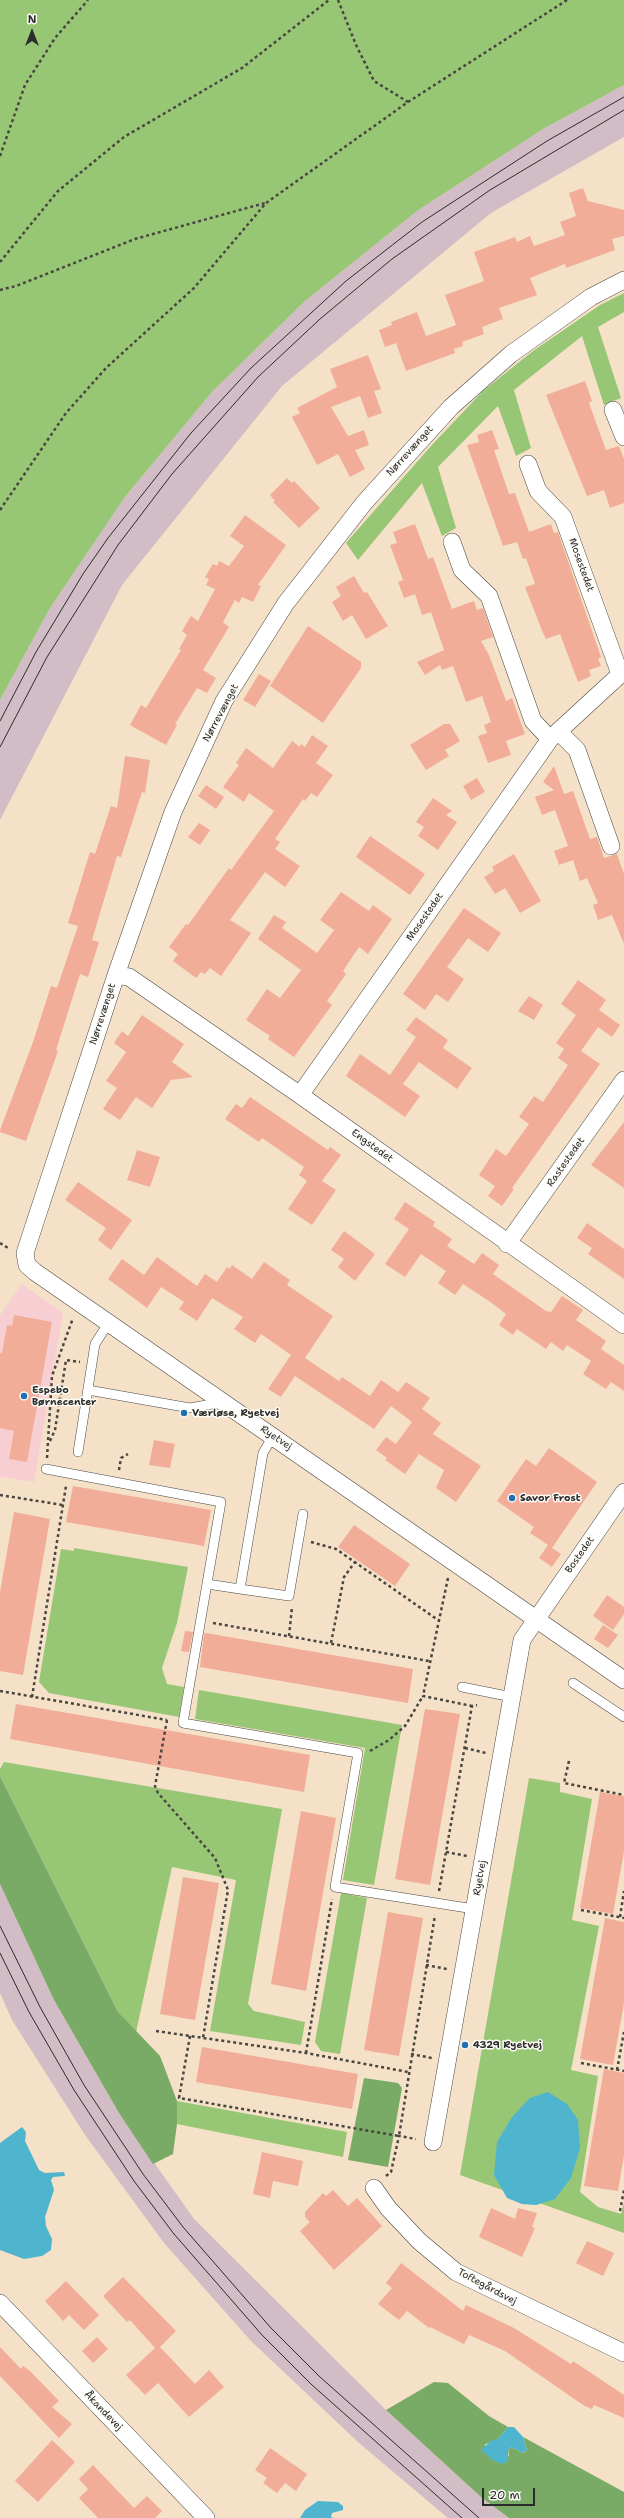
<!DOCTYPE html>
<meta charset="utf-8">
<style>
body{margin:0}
#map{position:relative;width:624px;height:2518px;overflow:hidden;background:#f4e1c7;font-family:"Shantell Sans",sans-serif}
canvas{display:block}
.north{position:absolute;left:12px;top:12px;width:40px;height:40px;-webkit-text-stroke:3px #fdfcf7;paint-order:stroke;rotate:0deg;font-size:11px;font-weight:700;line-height:16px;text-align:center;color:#2b2b2b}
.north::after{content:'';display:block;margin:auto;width:14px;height:18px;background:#2b2b2b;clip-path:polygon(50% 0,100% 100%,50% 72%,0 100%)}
.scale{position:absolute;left:482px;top:2488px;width:53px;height:18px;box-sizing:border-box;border:2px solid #2b2b2b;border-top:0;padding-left:5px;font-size:12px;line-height:14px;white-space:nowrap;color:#2b2b2b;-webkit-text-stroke:3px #fdfcf7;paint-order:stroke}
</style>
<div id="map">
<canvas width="624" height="2518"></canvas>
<div class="north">N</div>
<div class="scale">20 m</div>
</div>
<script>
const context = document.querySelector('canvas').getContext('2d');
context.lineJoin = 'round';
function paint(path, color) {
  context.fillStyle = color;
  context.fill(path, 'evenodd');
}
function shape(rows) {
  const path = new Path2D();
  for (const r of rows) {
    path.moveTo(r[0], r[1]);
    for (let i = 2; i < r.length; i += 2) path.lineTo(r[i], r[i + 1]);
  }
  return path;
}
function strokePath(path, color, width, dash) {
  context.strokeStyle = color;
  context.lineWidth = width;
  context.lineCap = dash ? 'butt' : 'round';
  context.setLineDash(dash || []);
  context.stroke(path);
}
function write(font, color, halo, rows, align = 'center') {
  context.font = font + ' "Shantell Sans",sans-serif';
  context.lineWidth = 3;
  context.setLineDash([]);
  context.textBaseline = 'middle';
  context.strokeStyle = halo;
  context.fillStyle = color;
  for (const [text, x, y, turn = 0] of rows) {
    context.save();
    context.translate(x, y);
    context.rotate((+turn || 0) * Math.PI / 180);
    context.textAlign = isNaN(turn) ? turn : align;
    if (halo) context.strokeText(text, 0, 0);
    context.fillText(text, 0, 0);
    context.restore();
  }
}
const built = shape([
 [22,1284,63,1313,34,1482,0,1477,0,1315]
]);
const industrial = shape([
 [624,85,624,137,491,213,282,386,122,585,0,820,0,700,50,608,125,497,212,392,305,301,417,211,543,129],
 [0,1884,54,2000,119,2113,194,2219,386,2410,481,2497,509,2518,448,2518,359,2443,251,2341,164,2243,85,2135,12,2020,0,1993]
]);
const green = shape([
 [0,0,624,0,624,85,543,129,417,211,305,301,212,392,125,497,50,608,0,700],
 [624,293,624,312,598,327,621,398,604,405,582,336,514,390,531,448,516,456,498,406,438,467,456,528,442,536,422,483,358,560,346,543,431,446,483,391,533,351,600,305],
 [74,1548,188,1567,177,1623,162,1668,167,1684,184,1687,179,1717,49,1693,39,1682,61,1549,74,1551],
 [199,1690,402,1725,374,1885,343,1880,365,1748,195,1719],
 [4,1762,282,1809,248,2004,254,2011,305,2022,301,2045,210,2031,236,1880,172,1867,136,2032,118,2012,0,1776,0,1769],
 [529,1778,560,1783,560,1792,592,1799,572,1920,599,1926,571,2070,598,2076,580,2192,598,2207,621,2214,624,2203,624,2233,460,2175],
 [341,1893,367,1898,340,2054,321,2051,315,2042],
 [177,2101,347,2132,343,2157,177,2124]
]);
const forest = shape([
 [0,1776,118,2012,160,2056,177,2101,177,2124,173,2154,153,2164,119,2113,54,2000,0,1884],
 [364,2078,398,2083,402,2088,388,2167,348,2160],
 [434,2382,448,2383,489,2416,508,2427,498,2439,484,2445,509,2456,508,2450,511,2447,523,2453,527,2450,523,2437,624,2492,624,2518,509,2518,481,2497,386,2410]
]);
const water = shape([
 [548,2092,567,2104,578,2120,580,2148,571,2178,555,2199,536,2205,522,2204,507,2198,494,2175,497,2142,512,2117,530,2098],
 [22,2127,26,2132,25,2141,39,2170,45,2173,64,2172,65,2176,53,2177,51,2180,54,2190,45,2217,46,2226,52,2239,51,2250,42,2256,24,2259,0,2250,0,2143],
 [508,2427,514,2427,523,2437,527,2450,523,2453,511,2447,508,2450,508,2461,503,2464,494,2461,481,2450,492,2440,498,2439],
 [318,2501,338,2502,343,2506,343,2510,332,2513,331,2517,334,2518,300,2518,305,2510]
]);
const building = shape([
 [583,188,588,201,624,210,624,236,612,239,615,250,566,268,565,264,530,278,537,295,499,308,503,319,482,327,484,334,462,342,463,346,454,349,455,353,406,371,396,343,385,347,379,330,392,325,391,322,417,312,426,336,456,325,445,295,484,281,474,252,515,237,517,242,530,236,534,246,565,235,560,222,576,216,569,193],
 [368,355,381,389,374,391,382,413,368,418,360,396,331,407,348,436,364,430,369,445,355,450,365,469,350,477,338,454,317,465,292,417,300,413,297,408,337,387,330,369],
 [585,381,592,401,589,403,606,450,619,446,624,459,624,503,610,508,604,490,587,496,546,395],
 [492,430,499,449,494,450,509,494,515,493,529,532,551,524,554,533,558,532,601,657,598,659,601,666,589,670,591,676,578,682,560,634,546,639,543,633,525,587,535,584,526,558,523,559,517,542,503,546,467,445,479,442,477,435],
 [287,478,292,483,294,481,320,508,299,528,273,502,275,501,270,495],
 [245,515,286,545,258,585,261,586,253,602,242,597,239,603,235,600,223,622,229,627,203,670,216,678,207,693,197,688,175,724,177,725,166,745,130,725,141,705,146,708,181,650,179,649,187,635,182,631,191,616,198,621,215,589,206,585,209,579,205,577,213,564,217,566,219,561,229,566,244,546,230,536],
 [415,524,428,559,433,557,452,609,474,601,477,610,483,608,493,637,481,641,489,655,506,701,512,698,525,734,506,741,511,755,488,763,478,736,487,733,484,725,491,722,482,696,466,702,453,666,442,670,440,665,425,675,417,662,444,650,431,612,422,615,415,594,404,598,398,582,403,580,390,545,397,543,393,532],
 [354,576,364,593,367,592,388,626,366,639,352,615,343,621,332,602,341,596,336,587],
 [308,626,361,662,361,668,323,723,270,686],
 [259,674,271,681,255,707,243,700],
 [444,724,450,724,460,741,445,750,449,756,426,770,410,745],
 [312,735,328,746,316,763,333,775,317,797,311,793,305,801,303,799,275,839,280,842,275,849,300,866,285,887,265,872,230,920,251,933,221,976,210,968,205,974,201,972,196,978,173,961,178,954,169,947,186,924,188,925,229,868,231,870,274,811,249,793,244,802,223,787,239,765,236,763,246,748,273,768,292,741,300,747,301,744,305,747],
 [125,756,150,760,145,793,142,792,121,857,117,856,92,940,99,942,88,977,80,974,56,1050,58,1051,26,1141,0,1132,0,1130,33,1042,51,986,57,988,78,926,68,923,90,852,95,854,111,806,117,808],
 [554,766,564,794,573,791,590,839,597,837,604,858,617,854,624,874,624,944,612,915,598,920,593,905,598,903,587,878,580,881,573,860,559,865,554,851,568,846,555,810,542,815,535,797,554,790,543,782],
 [477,778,485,792,471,800,463,786],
 [206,785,224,797,216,809,198,796],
 [433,798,452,811,446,815,457,822,438,850,418,836,424,827,416,822],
 [199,823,210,830,200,845,188,837],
 [370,836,425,874,410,895,356,857],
 [514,854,541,901,520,913,505,888,495,894,484,877,494,871,492,867],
 [341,892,369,911,373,905,392,919,368,954,359,947,343,971,346,974,327,1001,332,1005,294,1057,268,1039,270,1036,246,1020,267,989,280,998,301,970,258,939,274,915,286,922,282,928,317,953,334,930,320,920],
 [464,908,501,933,488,952,468,938,447,967,464,979,448,1002,436,994,425,1010,403,994],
 [578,980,606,1000,599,1010,620,1025,612,1037,598,1027,581,1051,600,1064,512,1188,514,1189,502,1206,488,1196,495,1186,479,1175,496,1149,506,1156,529,1124,519,1117,534,1096,543,1102,568,1065,558,1058,564,1049,556,1043,576,1015,561,1004],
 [529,996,543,1005,534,1020,518,1011],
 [142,1015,184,1044,172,1062,193,1077,171,1080,152,1108,136,1097,120,1120,103,1109,117,1088,106,1081,126,1052,114,1043,122,1031,128,1036],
 [416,1017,448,1040,443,1048,472,1068,457,1089,419,1062,403,1084,420,1096,405,1117,346,1076,360,1054,390,1075,416,1037,406,1030],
 [250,1097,328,1150,330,1147,341,1155,322,1181,336,1190,312,1225,288,1209,307,1181,299,1175,304,1167,262,1138,259,1142,225,1119,236,1104,242,1108],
 [624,1122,624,1188,591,1165],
 [137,1150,160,1157,150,1187,127,1180],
 [78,1182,132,1220,111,1250,98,1240,106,1228,65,1200],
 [405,1202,435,1222,433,1226,452,1239,447,1246,474,1264,482,1253,499,1265,493,1274,546,1311,551,1312,562,1296,583,1310,576,1320,606,1341,601,1349,624,1365,624,1391,611,1382,606,1389,583,1374,591,1361,567,1345,563,1351,551,1342,546,1349,517,1329,513,1335,499,1325,506,1314,489,1301,463,1284,455,1295,438,1283,446,1271,421,1254,405,1277,385,1264,409,1229,394,1219],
 [587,1223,624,1249,624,1279,588,1254,592,1248,577,1238],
 [344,1231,375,1254,355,1281,338,1267,344,1259,331,1250],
 [157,1257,197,1286,205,1274,217,1282,227,1267,230,1269,232,1265,252,1279,264,1262,290,1280,287,1285,333,1316,305,1358,339,1381,342,1377,370,1396,381,1380,398,1392,406,1382,430,1398,422,1409,441,1423,433,1434,481,1466,456,1502,436,1488,444,1470,419,1454,405,1474,385,1460,387,1458,376,1450,386,1437,396,1444,412,1422,391,1406,374,1429,295,1376,281,1397,268,1389,291,1355,261,1334,255,1343,234,1329,243,1317,212,1298,197,1321,179,1309,184,1302,161,1287,147,1308,108,1279,122,1259,144,1275],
 [14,1315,52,1322,27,1462,9,1459,14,1431,0,1428,0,1353,2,1353,7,1325,12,1326],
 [154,1440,175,1444,170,1468,149,1465],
 [549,1448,597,1482,552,1548,561,1554,552,1567,539,1558,548,1545,530,1533,534,1527,497,1501,526,1459,536,1466],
 [73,1486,211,1510,204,1546,66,1522],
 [14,1512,50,1519,23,1675,0,1671,0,1592],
 [354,1525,410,1564,395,1586,338,1547],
 [607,1595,624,1607,624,1614,613,1630,593,1616],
 [603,1625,618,1635,608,1648,594,1639],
 [185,1631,193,1632,189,1652,181,1651],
 [206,1633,413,1669,408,1703,200,1667,204,1634],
 [16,1704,310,1755,304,1792,10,1739],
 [425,1709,460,1714,430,1885,395,1879],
 [600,1792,624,1796,624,1851,613,1914,580,1908],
 [301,1811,336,1818,306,1991,271,1984],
 [183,1877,219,1883,195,2020,160,2014],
 [388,1912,423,1918,399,2056,364,2050],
 [605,1918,624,1922,624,2003,613,2065,580,2059],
 [202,2047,358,2074,352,2109,196,2082],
 [604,2069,624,2073,624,2155,618,2191,584,2186],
 [262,2152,303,2161,298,2186,273,2181,270,2198,253,2194],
 [333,2190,348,2206,357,2198,382,2226,334,2270,300,2231,310,2222,305,2217,305,2212,323,2193,326,2196],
 [491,2208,515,2219,518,2208,537,2213,532,2227,535,2228,522,2257,479,2237],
 [587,2241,614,2253,603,2276,576,2263],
 [401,2263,463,2311,466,2305,514,2328,571,2364,573,2361,624,2395,624,2418,594,2405,592,2409,583,2405,505,2351,469,2335,464,2344,430,2327,429,2328,407,2311,399,2320,378,2304,392,2288,386,2283],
 [123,2277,176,2331,160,2347,195,2384,209,2370,224,2387,189,2417,158,2383,145,2395,126,2375,155,2348,130,2320,127,2322,103,2296],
 [66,2281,99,2315,84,2330,69,2315,63,2321,45,2301],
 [97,2337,108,2349,93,2363,82,2351],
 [0,2347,21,2369,23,2366,30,2371,59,2401,52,2407,72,2424,59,2438,0,2376],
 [52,2440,75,2462,38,2502,15,2481],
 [270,2448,307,2474,296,2491,285,2483,277,2493,263,2483,267,2478,255,2470],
 [93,2465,134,2508,147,2496,162,2511,155,2518,98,2518,79,2498,88,2489,79,2479]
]);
const path = shape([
 [338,0,356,45,374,81,408,102],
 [0,156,25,85,55,38,88,0],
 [0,262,58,191,124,137,242,68,329,0],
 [0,290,16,286,135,239,265,203],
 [0,510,66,413,106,368,194,288,266,203,408,102,567,0],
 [0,1243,8,1248],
 [50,1441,55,1430,66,1360,80,1362],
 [47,1458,52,1376,73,1318],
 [119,1470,121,1458,128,1454],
 [0,1495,63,1505],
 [311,1542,336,1549,438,1620],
 [448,1578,423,1696,472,1706],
 [213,1623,429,1661],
 [289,1636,292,1607],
 [331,1643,344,1577,355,1562],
 [0,1691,167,1720],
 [32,1697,66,1486],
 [167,1720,155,1786,158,1793,215,1858,228,1890,203,2038],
 [465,1748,486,1753],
 [370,1751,389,1740,405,1726,423,1696],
 [569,1761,564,1783,624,1795],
 [446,1852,467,1856],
 [439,1891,472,1706,477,1705],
 [581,1910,624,1918],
 [620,1917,624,1891],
 [426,1965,447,1969],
 [156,2031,306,2053,408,2072],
 [190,2036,179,2098,399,2136,435,1915],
 [306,2053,332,1899],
 [411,2054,432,2058],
 [581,2063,624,2071],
 [617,2070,624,2032],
 [386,2176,391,2172,399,2136,416,2139],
 [620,2211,624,2190]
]);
const lane = shape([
 [88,1390,190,1408,223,1402],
 [273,1436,263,1453,240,1589,289,1596,303,1514],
 [78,1452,95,1344,109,1322],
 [46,1469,221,1502,183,1723,358,1753,335,1887,474,1909],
 [207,1584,240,1589],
 [573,1683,624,1717],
 [462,1687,512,1697]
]);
const street = shape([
 [624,280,591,297,511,354,451,407,364,503,286,603,224,701,173,812,116,975,25,1253,27,1265,35,1272,624,1680],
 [613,410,624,437],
 [528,464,538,491,563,517,620,674],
 [452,542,462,570,489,596,533,721,550,739],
 [559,732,577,750,611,846],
 [116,975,129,977,300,1095,624,1325],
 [300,1095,550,739,624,671],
 [507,1244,624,1080],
 [433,2142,522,1640,624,1492],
 [374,2188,388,2208,419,2241,456,2272,624,2353],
 [0,2303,206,2518]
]);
const tram = shape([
 [0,721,36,652,83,574,108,538,191,433,251,368,346,281,422,222,547,141,624,97],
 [0,747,47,657,118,545,172,474,258,377,320,319,392,259,490,190,624,110],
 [0,1926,40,2007,84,2085,143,2174,183,2227,271,2328,320,2377,479,2518],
 [0,1953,29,2012,74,2090,134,2181,174,2234,262,2335,312,2385,462,2518]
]);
const markers = [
 [24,1396,4,"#1f6fb2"],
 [184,1413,4,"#1f6fb2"],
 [512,1498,4,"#1f6fb2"],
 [465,2045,4,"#1f6fb2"]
];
const streetNames = [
 ["Nørrevænget",410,451,-48],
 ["Mosestedet",581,565,70],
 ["Nørrevænget",221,713,-62],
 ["Mosestedet",425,917,-55],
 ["Nørrevænget",103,1014,-72],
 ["Engstedet",372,1146,36],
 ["Rastestedet",566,1162,-55],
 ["Ryetvej",276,1438,34],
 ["Bostedet",580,1555,-55],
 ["Ryetvej",480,1878,-80],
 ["Toftegårdsvej",487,2287,28],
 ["Åkandevej",103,2411,46]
];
const poiNames = [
 ["Espebo",32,1390],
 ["Børnecenter",32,1402],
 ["Værløse, Ryetvej",192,1413],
 ["Savor Frost",520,1498],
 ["4329 Ryetvej",473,2045]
];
paint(built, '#f7cfd3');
paint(industrial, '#d2bdc7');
paint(green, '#97c675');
paint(forest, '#79ab66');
paint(water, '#4fb5ce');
paint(building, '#f2ad99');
strokePath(lane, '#494642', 10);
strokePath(street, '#494642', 18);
strokePath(path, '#494642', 2.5, [3, 3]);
strokePath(lane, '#fff', 9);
strokePath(street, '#fff', 17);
strokePath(tram, '#2b2b2b', 1);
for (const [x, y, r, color] of markers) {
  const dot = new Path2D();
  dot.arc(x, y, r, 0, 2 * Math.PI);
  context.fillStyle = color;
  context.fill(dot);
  strokePath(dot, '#fdfcf7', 1.5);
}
write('10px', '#2b2b2b', '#fdfcf7', streetNames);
write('bold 10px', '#2b2b2b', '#fdfcf7', poiNames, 'left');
</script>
